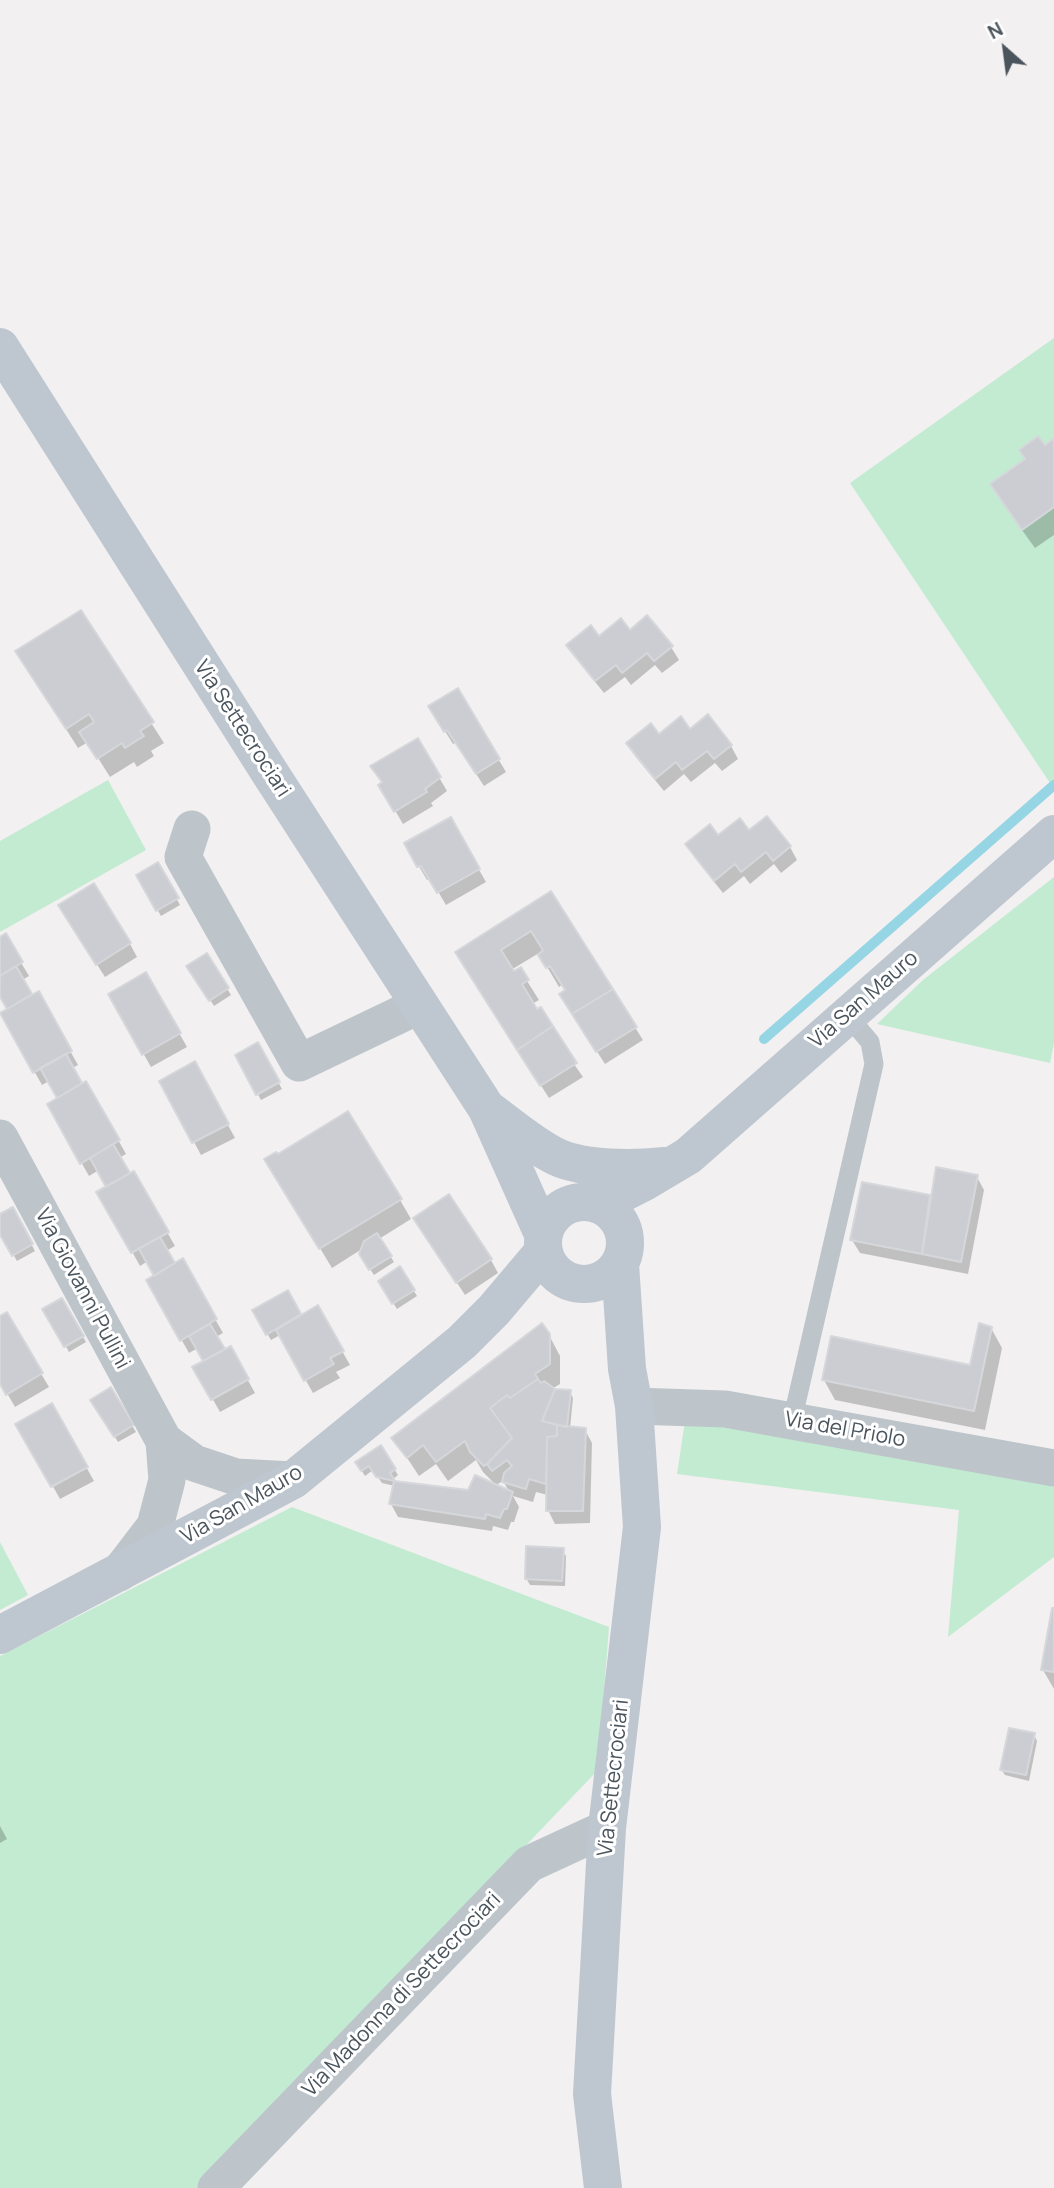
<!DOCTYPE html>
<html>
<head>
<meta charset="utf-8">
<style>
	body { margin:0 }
	#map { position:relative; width:1054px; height:2188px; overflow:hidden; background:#f2f0f0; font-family:Manrope,sans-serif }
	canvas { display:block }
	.north { position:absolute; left:970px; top:14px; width:70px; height:70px; -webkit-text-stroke:5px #fff; paint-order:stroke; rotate:332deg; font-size:19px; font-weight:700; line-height:28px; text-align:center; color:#4a545c }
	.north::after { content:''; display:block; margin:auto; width:24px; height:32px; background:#4a545c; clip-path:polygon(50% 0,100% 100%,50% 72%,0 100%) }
</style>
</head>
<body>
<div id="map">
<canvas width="1054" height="2188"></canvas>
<div class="north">N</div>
</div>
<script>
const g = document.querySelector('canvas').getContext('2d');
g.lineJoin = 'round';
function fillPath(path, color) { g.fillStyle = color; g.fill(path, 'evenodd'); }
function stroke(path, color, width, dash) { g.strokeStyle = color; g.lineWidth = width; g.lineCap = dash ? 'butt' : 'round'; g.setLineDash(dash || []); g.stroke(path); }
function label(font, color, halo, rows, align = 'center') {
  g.font = font + ' Manrope,sans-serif'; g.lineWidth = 6; g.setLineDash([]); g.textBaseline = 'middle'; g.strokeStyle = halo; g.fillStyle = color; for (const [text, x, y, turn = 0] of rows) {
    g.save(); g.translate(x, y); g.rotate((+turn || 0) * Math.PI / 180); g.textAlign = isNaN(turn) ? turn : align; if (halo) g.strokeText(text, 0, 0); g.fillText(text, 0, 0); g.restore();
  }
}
fillPath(new Path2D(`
	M1054,338V784L1052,786L850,483Z
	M108,780L146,850L0,932V841Z
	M1054,877V1043L1050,1063L877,1024L923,980Z
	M685,1421L1054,1483V1557L948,1637L959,1510L677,1474Z
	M292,1507L609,1627L598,1770L198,2188H0V1656Z
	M0,1542L28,1595L0,1610Z`), '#c3ebd2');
fillPath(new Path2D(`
	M1054,440V535L1035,548L1003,504L992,485Z
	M80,612L164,743L151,751L154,756L137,767L134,762L110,777L88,742L78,748L29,671Z
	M629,632L671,647L679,660L662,673L655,665L631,685L625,677L604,693L576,658L568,645Z
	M457,690L506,772L484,786L456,743L453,744L430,707Z
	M690,731L731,746L738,759L722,771L715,763L691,782L684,774L664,791L635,756L628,743Z
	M417,740L447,791L431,803L433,806L403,824L380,785L383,784L372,767Z
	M450,819L486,882L446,905L430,878L427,880L406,844Z
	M749,832L790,847L797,860L781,873L774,864L750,884L744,876L723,893L695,858L687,845Z
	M158,865L180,905L161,916L138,876Z
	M550,893L643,1040L605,1064L573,1014L567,991L563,984L559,987L539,953L511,970L527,981L539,1000L532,1004L583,1077L549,1098L468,972Z
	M68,919L130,944L137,957L105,977Z
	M5,936L29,976L22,980L32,997L38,994L78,1065L72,1068L82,1086L86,1083L126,1154L119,1158L129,1175L133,1173L175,1246L166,1251L174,1265L182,1261L223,1333L216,1337L224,1351L230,1348L255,1393L220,1412L195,1368L205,1362L198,1348L189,1353L148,1281L156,1276L148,1261L140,1266L99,1192L108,1187L99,1170L89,1176L49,1105L60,1098L49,1081L42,1085L2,1014L10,1010L0,993V939Z
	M206,955L231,995L214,1006L189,966Z
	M146,975L187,1047L151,1067L110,995Z
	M257,1045L282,1089L261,1100L237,1056Z
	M202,1077L235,1138L201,1155L161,1081Z
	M977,1177L984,1190L968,1274L860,1253L852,1240L863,1184L932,1198Z
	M278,1179L400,1200L411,1219L379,1239L394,1262L374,1275L360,1254L362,1249L332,1268Z
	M13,1210L35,1251L17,1261L0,1231V1216Z
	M423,1231L491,1260L498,1273L465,1295Z
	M400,1269L417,1296L397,1309L380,1282Z
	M288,1293L301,1317L317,1307L350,1365L336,1372L340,1378L313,1393L280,1335L271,1340L254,1311Z
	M61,1300L86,1342L69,1352L45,1310Z
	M6,1315L49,1387L15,1407L0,1381V1319Z
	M991,1328L1002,1348L985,1430L835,1400L824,1380L971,1367Z
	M549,1335L560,1356V1384L552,1389L570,1392L573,1398L570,1428L585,1430L592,1443L590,1523L555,1524L548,1510V1495L536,1492L533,1502L513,1496L519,1507L514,1522H511L508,1530L493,1526L492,1531L398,1517L391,1504L395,1486L382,1483L373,1470L365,1476L357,1463L381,1448L398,1475L392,1480L394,1483L469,1492L510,1493L503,1481L496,1485L483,1472L476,1460L448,1481L436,1464L419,1476L394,1438Z
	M110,1390L136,1432L118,1442L93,1400Z
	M52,1406L94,1481L60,1499L18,1424Z
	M562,1550L566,1556L565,1586L530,1585L526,1578Z
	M1054,1610V1689L1043,1670Z
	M1034,1735L1037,1741L1029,1781L1005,1775L1001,1769Z
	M0,1826L7,1839L0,1843Z`), '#0003');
stroke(new Path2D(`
	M764,1039L1054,785`), '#95d5e4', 10);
const building = new Path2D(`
	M1038,436L1045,445L1054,438V507L1022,530L990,484L1025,459L1019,450Z
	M81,610L154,722L140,731L144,736L125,748L122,743L97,759L79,732L94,722L89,714L66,729L15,651Z
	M647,615L673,646L654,661L647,653L622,673L616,665L595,681L566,645L591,625L599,636L621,618L630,630Z
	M458,688L500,759L476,774L447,730L444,732L428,706Z
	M708,714L732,745L714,759L707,751L682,770L676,762L655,779L626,743L651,723L659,734L681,716L690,729Z
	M418,738L441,777L425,789L427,792L394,812L378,785L382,782L370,766Z
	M767,816L791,846L773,861L766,852L741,872L735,864L714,881L685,844L710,824L718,835L740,818L749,830Z
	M451,817L480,869L437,893L421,866L417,867L404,843Z
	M158,862L179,898L156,911L136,875Z
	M94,883L131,943L96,965L58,905Z
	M551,891L613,989L572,1014L559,994L565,990L550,966L546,968L538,955L543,950L531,931L501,950L514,971L521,967L529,980L522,984L537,1009L541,1007L553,1026L517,1050L455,952Z
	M6,933L23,962L0,976V937Z
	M207,953L229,988L209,1001L186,966Z
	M16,966L32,994L7,1009L0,997V976Z
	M146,972L181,1033L142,1055L108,994Z
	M613,989L637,1027L596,1052L572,1014Z
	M39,991L72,1051L33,1073L0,1013Z
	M553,1026L577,1063L540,1086L517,1050Z
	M258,1042L280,1082L256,1095L235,1055Z
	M66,1054L82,1083L57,1098L40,1068Z
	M195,1061L229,1124L192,1143L159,1081Z
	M86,1081L120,1140L80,1164L47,1104Z
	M348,1111L402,1199L319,1249L264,1159L276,1152L278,1154Z
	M113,1144L130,1173L106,1187L90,1158Z
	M936,1167L978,1175L961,1262L922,1254Z
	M134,1171L169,1232L131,1253L96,1192Z
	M862,1182L930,1195L922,1254L850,1240Z
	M449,1194L492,1259L456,1283L413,1218Z
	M13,1207L33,1244L12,1256L0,1235V1214Z
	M377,1233L392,1256L369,1270L359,1254L364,1241Z
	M160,1237L175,1263L154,1276L139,1249Z
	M183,1258L217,1319L180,1341L146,1280Z
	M400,1266L415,1290L392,1304L378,1281Z
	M288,1290L301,1314L266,1335L252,1310Z
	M62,1298L84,1336L64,1347L42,1309Z
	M318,1305L344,1351L330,1358L334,1364L304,1381L276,1330Z
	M7,1312L43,1373L6,1395L0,1384V1316Z
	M542,1323L550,1334V1364L535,1374L538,1379L510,1398L507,1395L490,1408L512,1438L487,1464L484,1466L470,1452L465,1441L436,1462L423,1445L407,1458L391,1438Z
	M979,1323L992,1327L974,1411L822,1380L831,1336L970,1365Z
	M210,1324L225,1349L203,1361L189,1336Z
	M231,1346L249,1379L211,1400L192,1367Z
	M538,1379L541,1383L544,1381L555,1389L542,1421L557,1425V1436L547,1437L546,1484L529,1479L526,1489L502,1482L504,1473L512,1466L507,1460L492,1471L487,1464L512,1438L490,1408L507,1395L510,1398Z
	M111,1387L134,1425L114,1437L90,1400Z
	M555,1389L571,1390L567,1427L542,1421Z
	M52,1403L88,1467L51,1487L15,1424Z
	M557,1425L586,1428L583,1511H546L547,1437L557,1436Z
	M381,1445L396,1469L390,1473L395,1481L376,1477L369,1466L361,1471L355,1462Z
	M475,1475L513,1492L507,1509H504L500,1518L486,1514L485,1519L389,1504L394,1481L468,1490Z
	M526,1546L564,1548L562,1581L525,1579Z
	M1052,1608H1054V1672L1041,1670Z
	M1009,1728L1035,1733L1026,1775L1000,1770Z`);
fillPath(building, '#cbcdd2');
stroke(building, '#d5d7db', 2);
stroke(new Path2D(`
	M792,1421L874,1064L870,1042L847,1015`), '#bdc5cb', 19);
stroke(new Path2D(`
	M192,829L183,857L299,1063L420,1005
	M0,1138L164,1441L167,1480L155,1526L119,1573
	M634,1406L725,1409L1054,1468
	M164,1441L194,1463L236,1477L293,1480
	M216,2188L529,1864L607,1828`), '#bdc5cb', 37);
stroke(new Path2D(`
	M0,347L270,773L487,1109L543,1234
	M489,1110C511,1126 532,1145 557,1157C585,1170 634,1169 665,1166
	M543 1243a41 41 0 1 1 82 0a41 41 0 1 1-82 0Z
	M599,1205L646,1181L688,1156L1054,834
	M0,1635L293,1480L462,1342L494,1310L543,1252
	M603,2188L592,2094L607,1828L642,1527L634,1406L627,1369L620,1264`), '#bec7d0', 38);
label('21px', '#4a545c', '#fff', [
	["Via Settecrociari",242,729,57],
	["Via San Mauro",864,1000,-41],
	["Via Giovanni Pullini",82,1289,62],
	["Via del Priolo",845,1430,10],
	["Via San Mauro",242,1505,-30],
	["Via Settecrociari",614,1778,-84],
	["Via Madonna di Settecrociari",402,1995,-46]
]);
</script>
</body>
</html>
